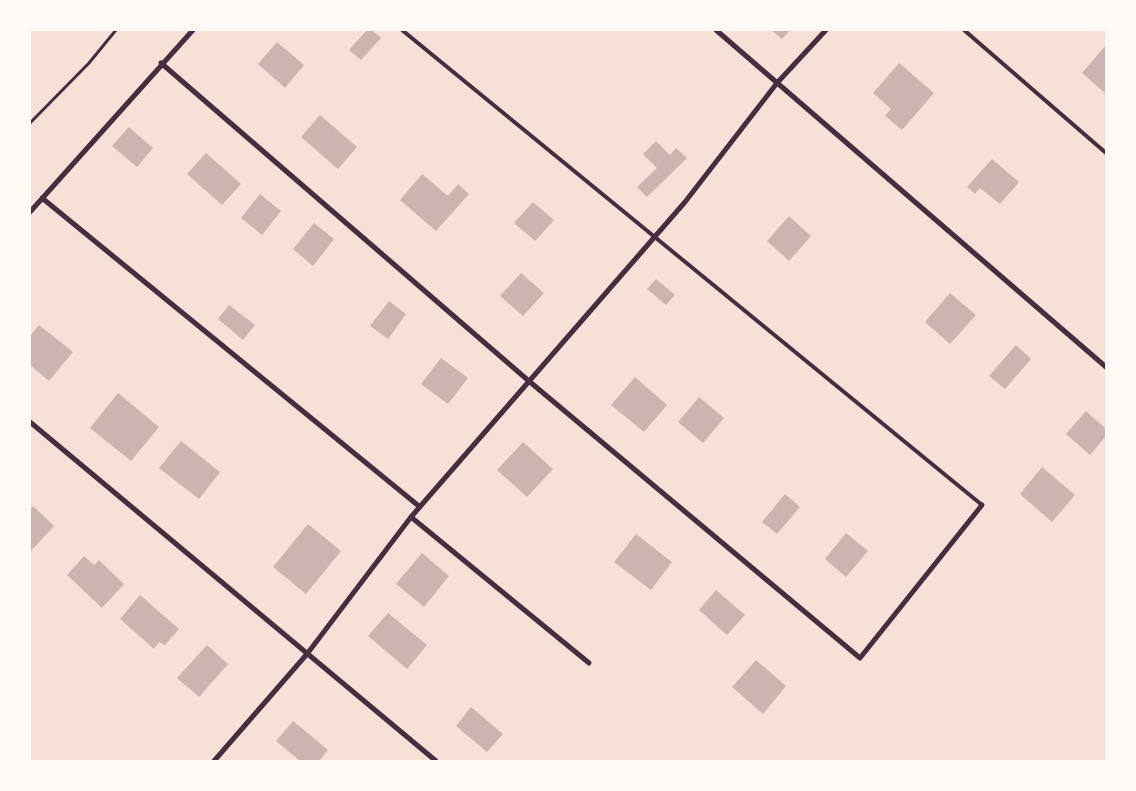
<!DOCTYPE html>
<html>
<head>
<meta charset="utf-8">
<style>
	body { margin:0 }
	#map { position:relative; width:1136px; height:791px; overflow:hidden; background:#f7e1d7; font-family:Ubuntu,sans-serif }
	canvas { display:block }
	.frame { position:absolute; inset:0; border:31px solid #fffaf5; pointer-events:none }
</style>
</head>
<body>
<div id="map">
<canvas width="1136" height="791"></canvas>
<div class="frame"></div>
</div>
<script>
const g = document.querySelector('canvas').getContext('2d');
g.lineJoin = 'round';
function fillPath(path, color) { g.fillStyle = color; g.fill(path, 'evenodd'); }
function stroke(path, color, width, dash) { g.strokeStyle = color; g.lineWidth = width; g.lineCap = dash ? 'butt' : 'round'; g.setLineDash(dash || []); g.stroke(path); }
fillPath(new Path2D(`
	M367,30H372L381,38L361,60L349,50Z
	M771,30H790L782,39Z
	M277,42L304,65L285,88L258,64Z
	M1106,45V91L1105,93L1082,73Z
	M899,63L934,93L902,130L885,116L891,109L873,93Z
	M320,115L357,147L338,169L301,137Z
	M129,127L153,148L137,167L112,146Z
	M656,141L670,155L676,148L687,158L647,197L637,187L657,168L643,154Z
	M206,153L241,184L222,205L187,174Z
	M992,159L1019,182L1000,204L980,188L975,194L967,187Z
	M422,174L448,196L458,184L469,194L436,231L400,200Z
	M260,194L281,211L262,235L241,218Z
	M533,202L554,220L535,241L514,223Z
	M789,216L811,236L789,261L767,241Z
	M314,223L334,239L313,266L293,249Z
	M521,273L544,293L523,316L500,296Z
	M656,279L675,295L666,305L647,289Z
	M950,293L976,315L950,344L925,322Z
	M389,301L406,314L388,339L370,326Z
	M229,305L255,325L243,340L218,319Z
	M39,325L73,352L49,381L30,365V336Z
	M1016,345L1031,359L1005,389L989,376Z
	M441,358L468,378L448,404L421,384Z
	M635,377L667,405L644,432L611,405Z
	M118,393L159,427L131,461L90,428Z
	M699,397L724,418L703,443L678,422Z
	M1086,411L1106,429V436L1090,455L1066,434Z
	M181,441L220,472L199,499L159,468Z
	M523,442L553,469L527,497L497,470Z
	M1042,467L1075,495L1052,522L1020,494Z
	M785,494L800,507L777,534L762,522Z
	M33,506L54,526L30,552V509Z
	M308,524L341,551L306,594L273,567Z
	M846,533L868,551L846,577L825,559Z
	M636,534L672,562L651,590L614,562Z
	M422,553L449,576L424,607L396,584Z
	M84,556L94,565L99,560L124,584L102,608L67,575Z
	M716,590L745,615L727,635L699,610Z
	M140,595L179,629L165,645L159,642L154,649L120,619Z
	M388,613L427,645L407,669L368,636Z
	M207,645L228,664L199,697L177,678Z
	M756,660L786,686L763,714L732,687Z
	M471,707L503,734L487,752L456,726Z
	M293,721L328,750L319,761H300L276,741Z`), '#ccb4b1');
stroke(new Path2D(`
	M30,123L89,63L116,30`), '#4a2c40', 3);
stroke(new Path2D(`
	M402,30L982,505
	M964,30L1106,153`), '#4a2c40', 4);
stroke(new Path2D(`
	M716,30L1106,367
	M161,63L530,382L860,658L982,505
	M42,198L420,507
	M30,212L193,30
	M30,422L436,761
	M411,517L589,663
	M214,761L307,654L411,517L685,202L777,83L826,30`), '#4a2c40', 5);
</script>
</body>
</html>
